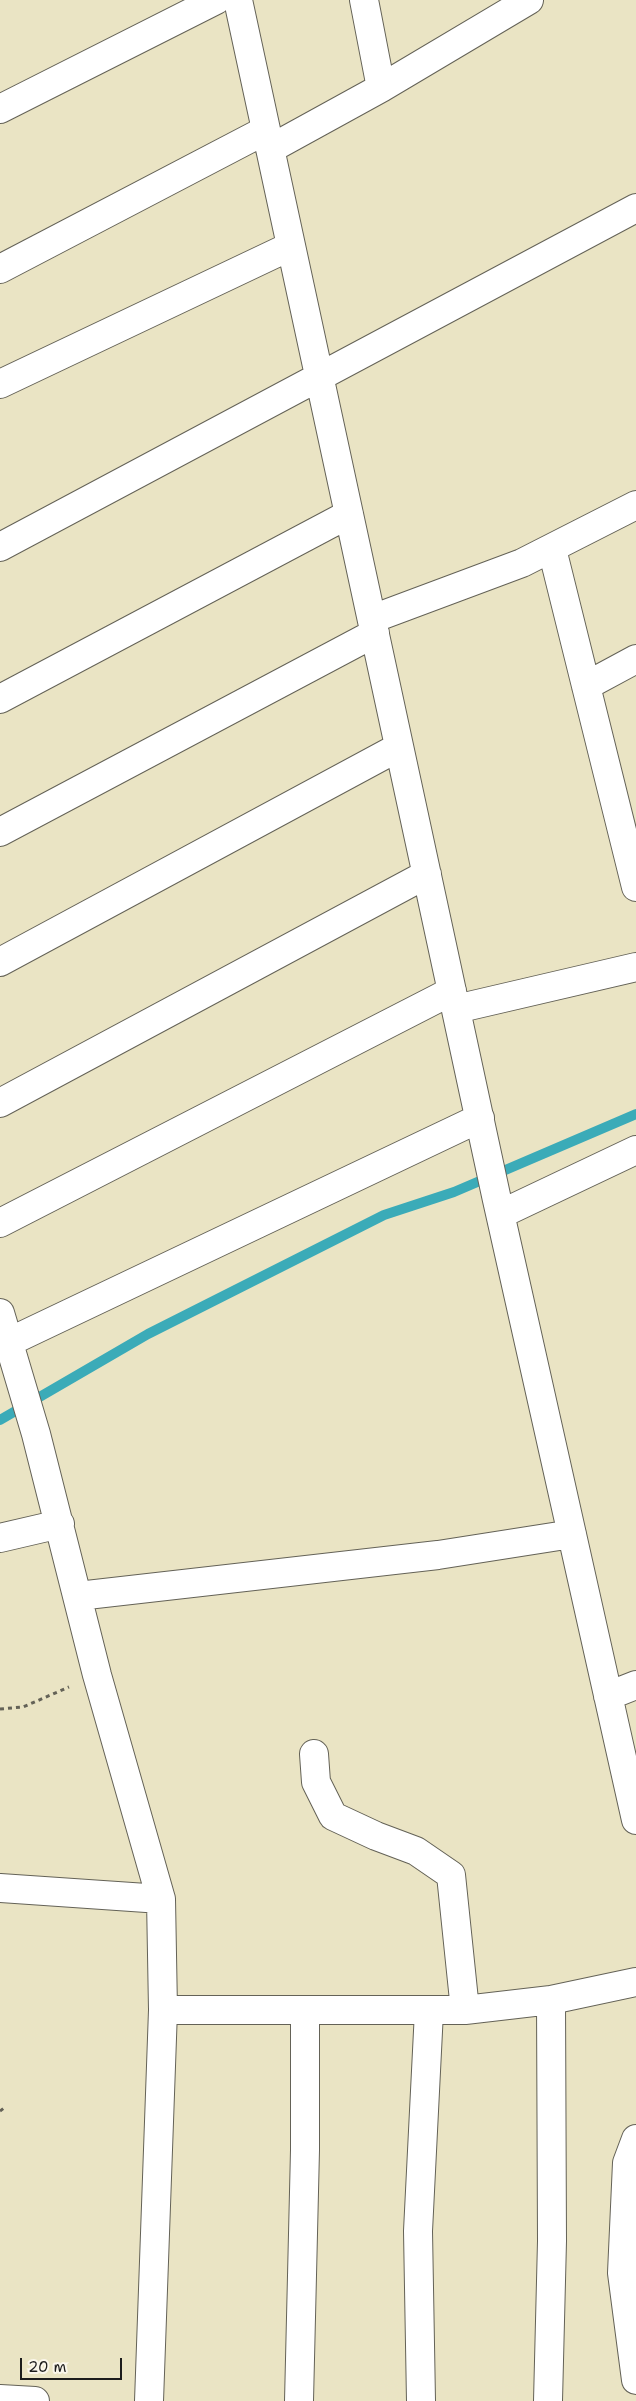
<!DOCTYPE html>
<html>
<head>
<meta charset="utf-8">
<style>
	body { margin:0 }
	#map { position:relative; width:636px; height:2401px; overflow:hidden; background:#eae4c4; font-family:"Shantell Sans",sans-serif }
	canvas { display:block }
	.scale { position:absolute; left:20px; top:2358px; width:102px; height:22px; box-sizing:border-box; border:2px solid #1c1c1c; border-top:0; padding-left:6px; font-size:15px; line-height:18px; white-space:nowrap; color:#1c1c1c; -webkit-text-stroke:4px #fbf7ec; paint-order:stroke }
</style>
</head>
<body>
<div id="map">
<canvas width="636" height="2401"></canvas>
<div class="scale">20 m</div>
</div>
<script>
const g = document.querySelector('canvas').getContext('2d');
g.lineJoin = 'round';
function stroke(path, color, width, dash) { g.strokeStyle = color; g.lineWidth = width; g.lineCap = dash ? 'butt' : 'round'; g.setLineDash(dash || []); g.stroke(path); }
stroke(new Path2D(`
	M0,1420L148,1334L384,1215L454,1192L636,1114`), '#3babb8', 10);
const minor = new Path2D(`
	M238,0L497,1200L636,1820
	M364,0L381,88
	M0,109L216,0
	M270,149L381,88L529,0
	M0,269L266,130
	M0,384L291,246
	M0,547L636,208
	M552,549L636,887
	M372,619L522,563L636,505
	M586,686L636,659
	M0,699L349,514
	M0,832L375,633
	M0,962L399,747
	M456,1009L636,967
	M0,1103L427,874
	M501,1214L636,1150
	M0,1223L452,991
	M0,1313L36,1434L97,1675L161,1899L163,2010L149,2401
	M9,1342L480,1118
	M0,1538L60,1524
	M78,1596L438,1555L572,1534
	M608,1696L636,1685
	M314,1754L316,1782L333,1816L376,1836L416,1851L451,1875L465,2010
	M0,1888L161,1899
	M163,2010H465L551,2000L636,1982
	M636,2139L627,2163L622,2273L636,2380
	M0,2399L35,2401
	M299,2401L305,2150V2010
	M421,2401L418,2231L429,2011
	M548,2401L552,2241L551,2000`);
stroke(minor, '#646257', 30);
stroke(new Path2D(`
	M0,1709L23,1707L69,1687
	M0,2111L4,2108`), '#646257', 3, [4, 4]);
stroke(minor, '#fff', 28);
</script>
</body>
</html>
